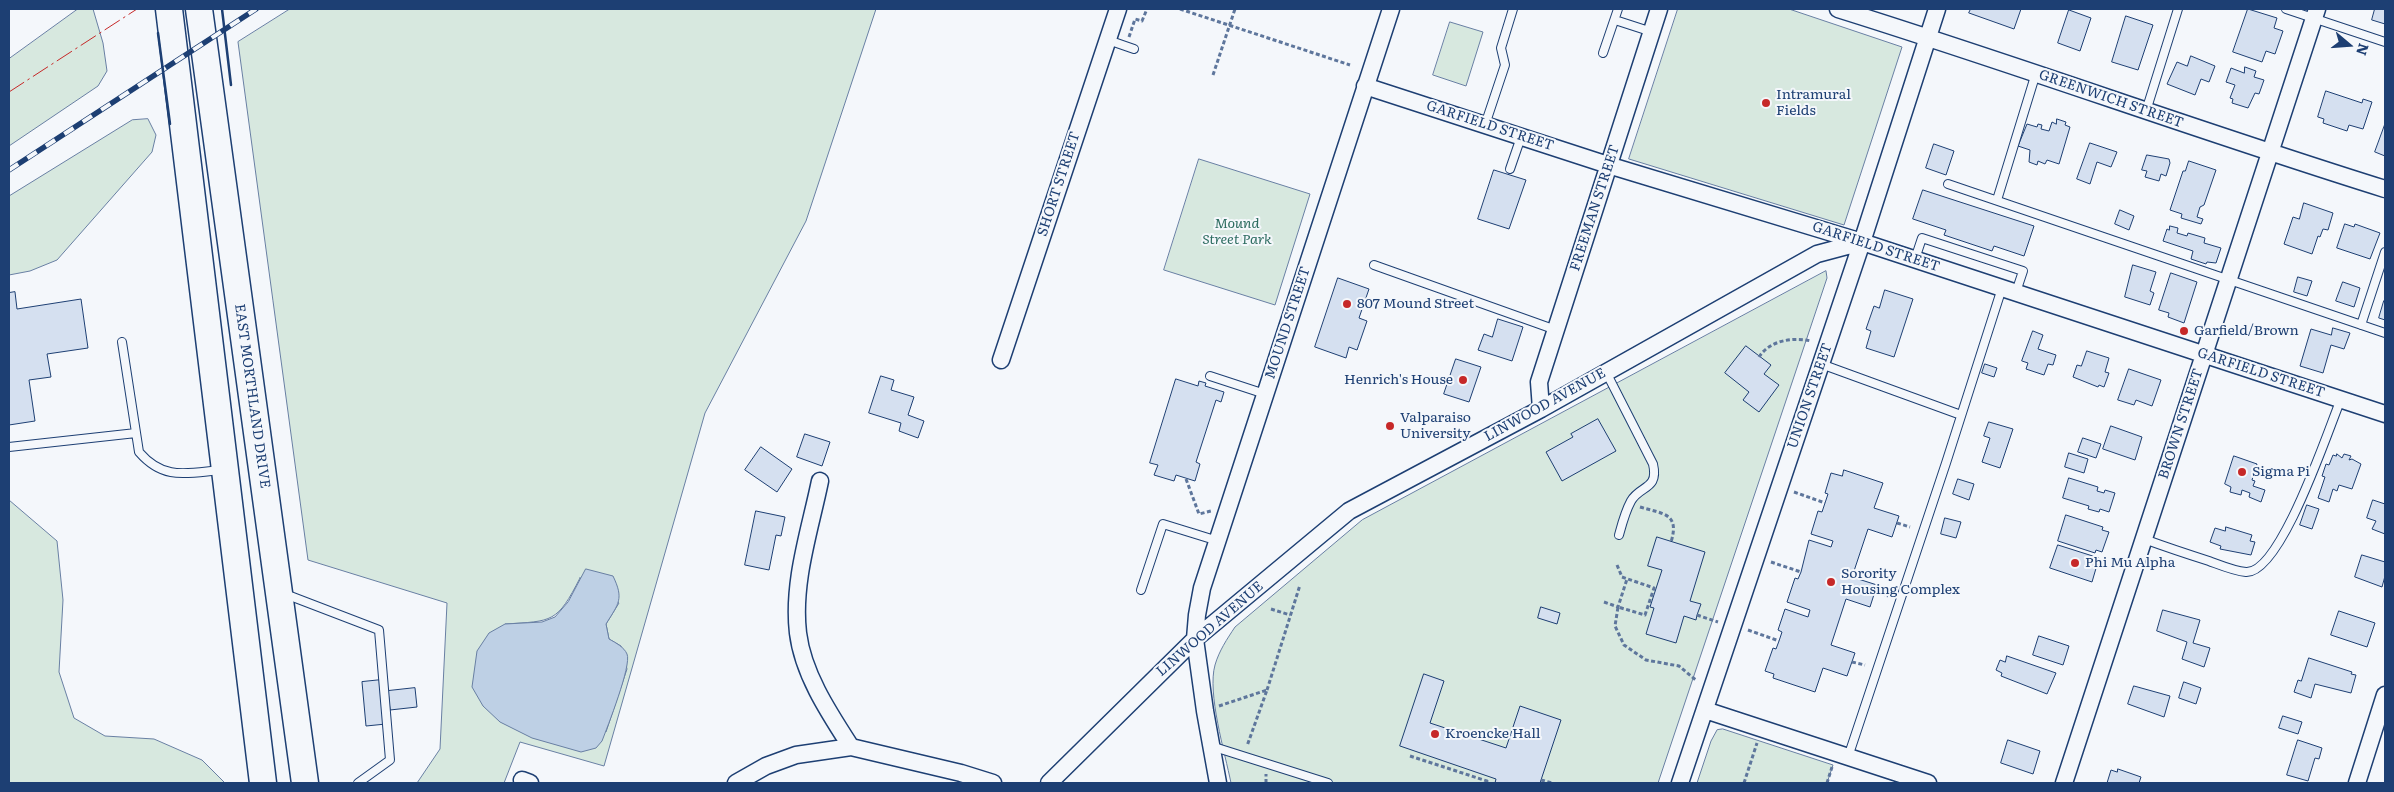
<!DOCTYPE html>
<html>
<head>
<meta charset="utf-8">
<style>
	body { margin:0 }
	#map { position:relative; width:2394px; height:792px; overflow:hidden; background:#f4f7fb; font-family:Literata,serif }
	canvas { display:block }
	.frame { position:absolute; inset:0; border:10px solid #1d3f73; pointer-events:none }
	.north { position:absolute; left:2324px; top:20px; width:50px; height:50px; -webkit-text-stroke:4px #f4f7fb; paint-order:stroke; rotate:108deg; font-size:14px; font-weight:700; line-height:20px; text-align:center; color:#1d3f73 }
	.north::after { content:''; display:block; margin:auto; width:18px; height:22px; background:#1d3f73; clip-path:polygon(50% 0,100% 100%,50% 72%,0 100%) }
</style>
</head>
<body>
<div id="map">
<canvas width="2394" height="792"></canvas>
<div class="frame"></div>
<div class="north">N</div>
</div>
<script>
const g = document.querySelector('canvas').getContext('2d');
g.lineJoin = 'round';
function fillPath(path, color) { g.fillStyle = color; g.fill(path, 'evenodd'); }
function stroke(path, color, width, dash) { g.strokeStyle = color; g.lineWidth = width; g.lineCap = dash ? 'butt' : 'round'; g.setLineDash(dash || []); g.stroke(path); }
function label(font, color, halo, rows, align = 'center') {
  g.font = font + ' Literata,serif'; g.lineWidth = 4; g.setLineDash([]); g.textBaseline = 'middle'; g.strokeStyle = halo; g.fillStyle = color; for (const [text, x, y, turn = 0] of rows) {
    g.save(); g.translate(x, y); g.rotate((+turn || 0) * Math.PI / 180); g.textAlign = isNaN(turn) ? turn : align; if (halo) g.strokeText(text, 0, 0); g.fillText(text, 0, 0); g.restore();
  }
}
const green = new Path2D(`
	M78,9H93L103,43L107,71L98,86L9,146V59Z
	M290,9H876L806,221L705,413L604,766L520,742L504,783H417L440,749L447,603L308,560L238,42ZM580,578L619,603L606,624L609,639L621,646L627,669L606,732L505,624C553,621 557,623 580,578Z
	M1678,9H1789L1902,47L1844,225L1629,159Z
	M1450,22L1483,32L1466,86L1433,75Z
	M148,119L156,135L152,152L57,260L30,271L9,275V196L132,120Z
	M1199,159L1310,194L1275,305L1164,270Z
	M1826,271L1827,278L1658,783H1231C1225,753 1207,693 1215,665C1219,651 1227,639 1235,627L1362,520Z
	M9,500L57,541L63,600L59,672L74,718L105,736L154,739L202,760L225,783H9Z
	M1723,729L1833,765L1827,783H1697L1711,741L1717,730Z`);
fillPath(green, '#d7e8df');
stroke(green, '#687fa3', 1);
const water = new Path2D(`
	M586,569L613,576C624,599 619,603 606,624L609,639C616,643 624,647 627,654C632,665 607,728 602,741L596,748L581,752L532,738L500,722L483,706L472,687L477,651L489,633L505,624L542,622L555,617L568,602Z`);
fillPath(water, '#bed0e5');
stroke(water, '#687fa3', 1);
const building = new Path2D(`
	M1971,9H2021L2014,29L1969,13Z
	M2248,9L2277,18L2274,28L2283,31L2275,54L2266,51L2262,62L2233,52Z
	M2375,9H2385V24L2372,20Z
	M2069,10L2091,18L2080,51L2058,43Z
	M2126,16L2153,25L2138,70L2112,62Z
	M2191,56L2215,66L2209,82L2201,79L2195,95L2167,84L2177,62L2187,66Z
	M2245,67L2256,71L2254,77L2264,80L2259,94L2255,93L2248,108L2232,103L2233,99L2230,98L2235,85L2226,82L2231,68L2244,73Z
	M2326,91L2362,103L2363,99L2372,102L2363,129L2349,125L2347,131L2323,123L2324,119L2318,117Z
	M2057,119L2066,122L2065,125L2070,127L2059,164L2047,160L2045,164L2038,161L2037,165L2029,162L2030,150L2018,146L2027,124L2037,127L2038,124L2042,125L2041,129L2049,131L2052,122L2056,124Z
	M2385,124V156L2375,152Z
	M2090,143L2117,152L2111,167L2097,162L2090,184L2077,179Z
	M1934,144L1954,151L1946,175L1926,168Z
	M2147,155L2169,159L2170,163L2166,176L2161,174L2159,181L2145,177L2147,171L2142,170Z
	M2189,161L2216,170L2204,205L2200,207L2197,217L2203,219L2201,224L2181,218L2182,214L2170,210L2183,171H2185Z
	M1494,170L1526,180L1509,229L1478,219Z
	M1923,190L2034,226L2024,256L1994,246L1992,251L1944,235L1946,230L1913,219Z
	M2304,203L2333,213L2328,230L2323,229L2320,237L2318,236L2312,254L2284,244L2293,217L2299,219Z
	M2120,210L2134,216L2129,230L2115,224Z
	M2345,224L2354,227L2355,224L2380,233L2370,259L2337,248Z
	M2170,226L2178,228L2177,233L2187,236L2188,233L2205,238L2204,243L2221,248L2216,263L2207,262L2206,264L2191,259L2193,251L2163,241L2167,229L2169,230Z
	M2133,265L2156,272L2150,291L2154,293L2150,305L2125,297Z
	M2171,273L2197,282L2184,323L2168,317L2169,313L2159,310Z
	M2298,277L2312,281L2307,296L2294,292Z
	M1338,278L1369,289L1359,318L1367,321L1357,350L1349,347L1346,358L1315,347Z
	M2343,282L2360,288L2354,307L2336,301Z
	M1885,290L1913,299L1894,357L1866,348L1871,331L1866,329L1874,306L1879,308Z
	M15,292L17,309L81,299L88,348L47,354L51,377L29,380L35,421L9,425V293Z
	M2384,301L2385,302V320L2379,318Z
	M1498,319L1523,327L1512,361L1478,350L1484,334L1492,337Z
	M2333,328L2350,333L2344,349L2331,345L2323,373L2300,366L2311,329L2331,335Z
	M2033,331L2043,335L2038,349L2056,355L2053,365L2048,364L2044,375L2026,369L2028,363L2022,361Z
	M1746,346L1771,365L1764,374L1779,385L1759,412L1743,400L1749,392L1725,373Z
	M2087,351L2109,358L2105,372L2109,373L2104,387L2099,385L2098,387L2073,377L2077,365L2081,366Z
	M1456,359L1481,367L1469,402L1444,394Z
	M1985,364L1997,368L1994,377L1982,373Z
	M2129,369L2161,380L2152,406L2136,400L2134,405L2118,400Z
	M881,376L894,380L891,390L914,397L908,415L924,421L918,438L899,431L901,423L869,413Z
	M1176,379L1198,386L1199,381L1206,383L1205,386L1224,392L1221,402L1216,400L1196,462L1200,464L1195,481L1176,475L1174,481L1154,475L1158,465L1150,463Z
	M1598,419L1616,451L1562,481L1546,452L1573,437L1571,434Z
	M1989,422L2013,429L2000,468L1982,462L1990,438L1984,436Z
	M2111,426L2142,437L2135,460L2103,449Z
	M805,434L830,442L822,466L797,457Z
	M2083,438L2101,444L2096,458L2078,452Z
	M761,447L792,469L777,492L745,470Z
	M2069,453L2088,459L2084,473L2065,467Z
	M2337,454L2342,458L2344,454L2351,456L2349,460L2352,459L2361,464L2352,489L2339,485L2337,491L2333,489L2329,502L2318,498L2325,477L2322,476L2326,464L2329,465L2333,455L2336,456Z
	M2234,456L2257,464L2252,480L2255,481L2253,486L2265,490L2261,502L2249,497L2250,493L2242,490L2241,495L2230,492L2231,487L2225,484Z
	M1844,470L1883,483L1874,508L1899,516L1892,537L1868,529L1852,577L1877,585L1870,607L1846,599L1831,645L1855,653L1847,676L1823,668L1815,692L1773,678L1774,674L1765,671L1773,648L1776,649L1779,641L1782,632L1778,630L1785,609L1808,617L1810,610L1787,602L1795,578L1798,579L1801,572L1809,540L1831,547L1833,541L1811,534L1818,511L1822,512L1828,494L1825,493L1831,473L1842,476Z
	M2069,478L2098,487L2097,491L2104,493L2105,490L2115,493L2109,512L2100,509L2099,512L2088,509L2089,506L2063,498Z
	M1958,479L1974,484L1969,500L1953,494Z
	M2373,500L2385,504V534L2372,529L2376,521L2367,518Z
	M2307,505L2319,509L2312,529L2300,525Z
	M756,511L785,517L781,536L776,535L769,570L745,565Z
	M2066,515L2103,527L2102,530L2109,532L2102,552L2096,550L2095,553L2058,541Z
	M1945,518L1961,522L1956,538L1941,534Z
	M2226,527L2252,535L2250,541L2255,542L2251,555L2220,549L2221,546L2210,542L2215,528L2225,531Z
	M1657,537L1705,552L1690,601L1701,604L1697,615L1696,620L1684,616L1676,643L1646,634L1654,608L1650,607L1662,570L1648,566Z
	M2058,545L2099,558L2092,582L2050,568Z
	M2362,555L2385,562V576L2382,587L2355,577Z
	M1541,607L1560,613L1557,624L1538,618Z
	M2163,610L2200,620L2193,643L2210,648L2204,667L2182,659L2187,642L2157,631Z
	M2339,611L2375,623L2367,647L2331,635Z
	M2039,636L2069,646L2063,665L2033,655Z
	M2007,656L2056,673L2047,694L2001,676L2002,673L1996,670L2000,660L2005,662Z
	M2309,658L2352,672L2351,674L2356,675L2351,693L2315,684L2311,698L2294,692L2298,680L2301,681Z
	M1424,674L1444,681L1430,723L1506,748L1520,706L1561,720L1540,783H1495L1496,779L1400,746Z
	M381,680L386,724L366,726L362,682Z
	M2184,682L2201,688L2196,704L2179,698Z
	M2134,686L2170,696L2164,717L2128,704Z
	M415,688L417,707L390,710L388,691Z
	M2283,716L2302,722L2298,734L2279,728Z
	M2008,740L2040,751L2033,774L2001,763Z
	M2298,740L2322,748L2319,759L2315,758L2308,781L2287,775Z
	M2118,769L2141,777L2139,783H2107L2111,770L2117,772Z`);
fillPath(building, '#d5e0f0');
stroke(building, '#1d3f73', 1);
const service = new Path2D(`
	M2286,9L2385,42
	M1615,20L1652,32
	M1108,40L1134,49
	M1603,53L1618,9
	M2146,111L2178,9
	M1485,125L1505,65L1501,48L1513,9
	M1510,169L1521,137
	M1948,184L2385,333
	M1997,200L2036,73
	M1915,259L1922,238L2023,271L2016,292
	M1374,265L1556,330
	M2361,325L2385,252
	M122,342L139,452C164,481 187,473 221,470
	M1821,364L1961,415
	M1606,372L1653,464C1659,490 1640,485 1631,501C1625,512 1622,524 1619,535
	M1210,376L1265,394
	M9,447L136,433
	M2144,539C2166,547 2187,554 2209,561C2220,565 2234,571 2246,572C2281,574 2328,430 2341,399
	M1141,590L1163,524L1218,541
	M285,594L379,630L390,760L358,783
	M1211,746L1328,783
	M1848,757L1946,463L2002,288`);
const minor = new Path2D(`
	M1838,9C2021,66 2202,132 2385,189
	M1365,86L1608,165L1862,242L2385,414
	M1001,360L1118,9
	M1541,409L1539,382L1659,9
	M820,481C810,530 792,582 798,633C803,674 829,713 851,747
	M1705,710L1928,783
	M522,780L530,783
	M736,783L766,766L796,755L851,747L961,773L993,783
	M1049,783L1195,639L1349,511L1541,409L1817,254L1862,242
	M1218,783L1205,711L1195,639L1197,615L1202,588L1391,9
	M1680,783L1862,242L1937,9
	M2064,783L2317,9
	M2357,783L2385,695`);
const trunk = new Path2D(`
	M169,9L263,783
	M199,9L305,783`);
stroke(service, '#1d3f73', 10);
stroke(minor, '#1d3f73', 19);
stroke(trunk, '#1d3f73', 29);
stroke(new Path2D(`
	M1180,9L1350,65
	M1129,37L1135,19L1142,21L1147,9
	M1213,75L1235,9
	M1759,357C1770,340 1793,337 1811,341
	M1186,479L1199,514L1211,511
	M1794,492L1825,503
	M1640,507C1663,514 1680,513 1671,542
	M1897,523L1910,527
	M1771,562L1801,572
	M1617,565L1622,577L1654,588L1645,615L1618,607L1615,626L1624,645L1646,660L1679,666L1697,681
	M1875,591L1888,596
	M1604,602L1618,607L1627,579
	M1271,609L1290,615
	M1697,615L1718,622
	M1748,630L1779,641
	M1852,662L1865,665
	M1267,690L1300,585
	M1219,706L1267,690L1247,746
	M1410,756L1487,781L1486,783
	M1541,780L1552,783
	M1266,783V774
	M1744,783L1757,743
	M1827,783L1832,767`), '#5e769c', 3, [4, 2.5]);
stroke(service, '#f4f7fb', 8);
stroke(minor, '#f4f7fb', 16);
stroke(trunk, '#f4f7fb', 26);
const rail = new Path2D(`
	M9,170L256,9`);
stroke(rail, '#1d3f73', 5.5);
stroke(rail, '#f4f7fb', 4, [11]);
stroke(new Path2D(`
	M222,9L231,85
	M158,33L170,124`), '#1d3f73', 2.5);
stroke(new Path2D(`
	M9,92L137,9`), '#c62828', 1, [18, 4, 2.5, 4]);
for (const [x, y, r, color] of [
	[1766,103,5,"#c62828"],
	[1347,304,5,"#c62828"],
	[2184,331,5,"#c62828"],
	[1463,380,5,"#c62828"],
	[1390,426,5,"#c62828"],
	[2242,472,5,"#c62828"],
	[2075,563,5,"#c62828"],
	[1831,582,5,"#c62828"],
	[1435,734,5,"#c62828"]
]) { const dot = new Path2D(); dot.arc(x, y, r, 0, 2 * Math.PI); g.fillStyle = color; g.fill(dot); stroke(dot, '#f4f7fb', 2); }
label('14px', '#1d3f73', '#f4f7fb', [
	["Intramural",1776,95],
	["Fields",1776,111],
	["807 Mound Street",1357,304],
	["Garfield/Brown",2194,331],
	["Henrich's House",1453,380,"right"],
	["Valparaiso",1400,418],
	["University",1400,434],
	["Sigma Pi",2252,472],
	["Phi Mu Alpha",2085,563],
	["Sorority",1841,574],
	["Housing Complex",1841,590],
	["Kroencke Hall",1445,734]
], 'left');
label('14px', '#1d3f73', '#f4f7fb', [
	["GREENWICH STREET",2111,99,19],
	["GARFIELD STREET",1490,126,18],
	["SHORT STREET",1059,184,-72],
	["FREEMAN STREET",1595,208,-72],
	["GARFIELD STREET",1876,247,18],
	["MOUND STREET",1288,323,-72],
	["GARFIELD STREET",2261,373,18],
	["EAST MORTHLAND DRIVE",252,396,82],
	["UNION STREET",1810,396,-71],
	["LINWOOD AVENUE",1545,405,-29],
	["BROWN STREET",2181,424,-72],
	["LINWOOD AVENUE",1210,629,-41]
]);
label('italic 14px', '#2c6c60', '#f4f7fb', [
	["Mound",1237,224],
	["Street Park",1237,240]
]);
</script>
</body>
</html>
